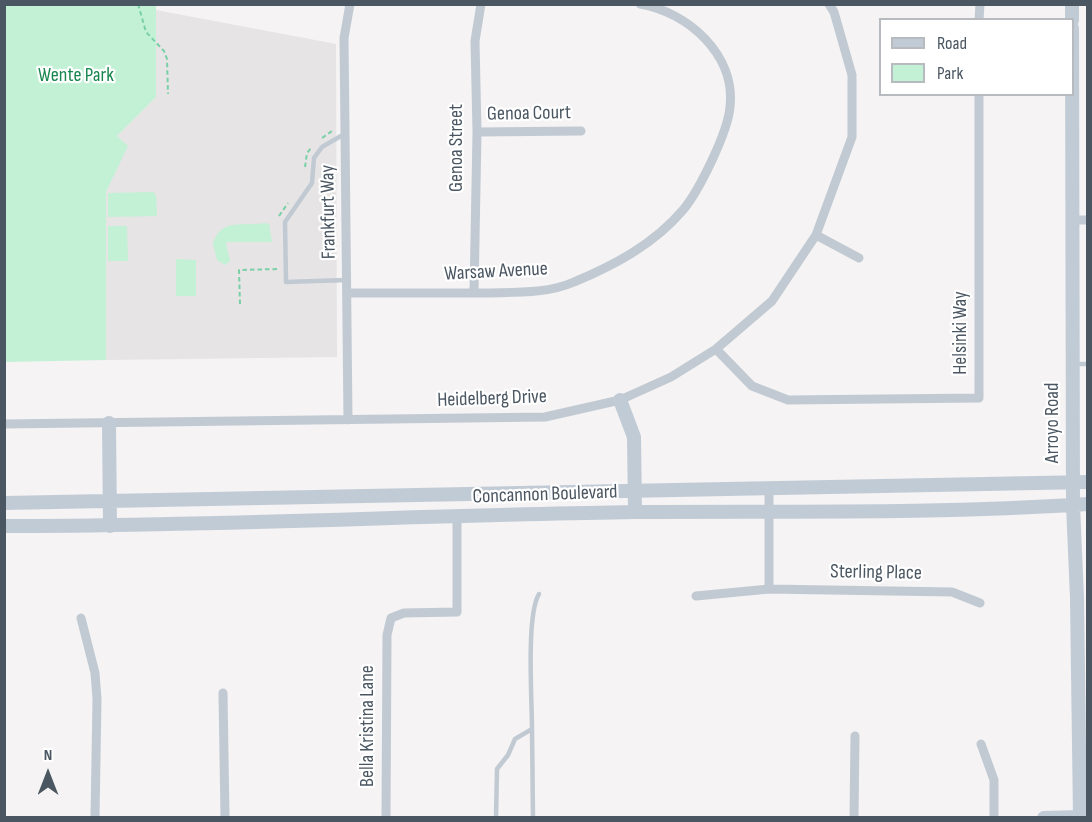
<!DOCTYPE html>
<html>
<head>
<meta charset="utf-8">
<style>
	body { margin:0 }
	#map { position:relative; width:1092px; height:822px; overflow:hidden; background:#f5f3f3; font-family:"Sofia Sans Condensed",sans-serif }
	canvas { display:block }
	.frame { position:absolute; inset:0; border:6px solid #4a5661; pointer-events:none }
	.legend { position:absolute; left:879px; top:18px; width:195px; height:78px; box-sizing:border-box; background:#fff; border:2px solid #b7bbc0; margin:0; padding:8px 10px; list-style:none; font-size:18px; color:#4a5661 }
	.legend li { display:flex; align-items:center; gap:12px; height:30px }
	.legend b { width:30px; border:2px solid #b7bbc0 }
	.north { position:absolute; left:18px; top:744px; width:60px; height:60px; -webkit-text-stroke:4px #fff; paint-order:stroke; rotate:0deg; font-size:16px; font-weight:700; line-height:24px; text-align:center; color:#4a5661 }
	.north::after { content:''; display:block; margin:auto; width:21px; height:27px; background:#4a5661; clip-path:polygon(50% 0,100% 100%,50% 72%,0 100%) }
</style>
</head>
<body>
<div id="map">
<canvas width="1092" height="822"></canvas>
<div class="frame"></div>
<ul class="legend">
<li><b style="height:8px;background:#c1cbd6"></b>Road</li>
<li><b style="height:16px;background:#c3f1d5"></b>Park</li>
</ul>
<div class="north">N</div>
</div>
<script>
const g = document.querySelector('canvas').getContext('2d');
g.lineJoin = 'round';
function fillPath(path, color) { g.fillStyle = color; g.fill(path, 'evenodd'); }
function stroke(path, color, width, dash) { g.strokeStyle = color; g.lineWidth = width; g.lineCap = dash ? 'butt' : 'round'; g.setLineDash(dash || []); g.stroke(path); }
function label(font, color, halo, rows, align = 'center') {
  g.font = font + ' "Sofia Sans Condensed",sans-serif'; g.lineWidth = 4.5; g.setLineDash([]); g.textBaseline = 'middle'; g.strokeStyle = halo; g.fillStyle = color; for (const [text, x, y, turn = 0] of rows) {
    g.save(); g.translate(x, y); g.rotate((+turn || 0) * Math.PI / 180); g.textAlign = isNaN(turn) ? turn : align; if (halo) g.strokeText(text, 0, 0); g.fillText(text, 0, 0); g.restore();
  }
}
fillPath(new Path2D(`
	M156,10L336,44L337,357L106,360V192L127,146L117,136L156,97Z`), '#e6e4e5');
fillPath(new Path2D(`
	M4,5H156V97L117,136L128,146L106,192V360L5,362Z
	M153,192L156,195L157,216L108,217V193Z
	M265,223L269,224L272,242H228L226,243L230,261L225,265L217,260L213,244C220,217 244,227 265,223Z
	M108,226H127L128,261H108Z
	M176,259L196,260V296H176Z`), '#c3f1d5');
stroke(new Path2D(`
	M138,4L146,32L164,51L167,59L168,94
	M322,138L332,131
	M305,167L307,153L311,148
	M279,216L288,203
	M240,304L239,270L278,269`), '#7ad0a6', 2, [4.5, 3]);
stroke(new Path2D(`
	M346,133L322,147L314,158L312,183L285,222L286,282L346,280
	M1075,364H1088
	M532,729C532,700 526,615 539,594
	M496,818L497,769L508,755L515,739L532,729L533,818`), '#c1cad2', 4.5);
stroke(new Path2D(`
	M979,20L980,4
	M477,132L581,131
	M1072,220H1088
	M816,235L859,258
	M348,293C393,293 439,293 484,293C514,292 547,294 574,282C615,265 654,244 683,210C699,191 728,132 730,107C736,55 688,12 640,4
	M474,293L477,132L475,41L481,4
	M716,349L752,386L788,400L979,398V94
	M348,420L344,38L350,4
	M4,424L545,417L620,400L671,377L716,349L772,301L816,235L852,137V75L834,12L829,4
	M769,489V589
	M696,596L769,589L952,592L980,603
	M81,618L95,673L97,699L95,818
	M223,693L225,818
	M981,744L994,780V818
	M386,818L387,635L391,618L404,613L457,612V518
	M854,818L855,736`), '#c1cad2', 9);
stroke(new Path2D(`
	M1072,4V20
	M1072,28L1073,505L1077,598L1080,818
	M620,400L634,437L635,512
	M109,423L110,526
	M4,503L1088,482
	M4,526C215,526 425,515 636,512C786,511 937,514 1088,504
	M1044,818L1080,817`), '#c1cbd6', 14);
label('20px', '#17864f', '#fff', [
	["Wente Park",76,76]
]);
label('20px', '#4a5661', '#fff', [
	["Genoa Court",529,114,-1],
	["Genoa Street",457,148,-90],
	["Frankfurt Way",329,212,-91],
	["Warsaw Avenue",496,272,-3],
	["Helsinki Way",961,333,-90],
	["Heidelberg Drive",492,399,-2],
	["Arroyo Road",1053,423,-90],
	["Concannon Boulevard",545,495,-2],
	["Sterling Place",876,573,1],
	["Bella Kristina Lane",368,726,-90]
]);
</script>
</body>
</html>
